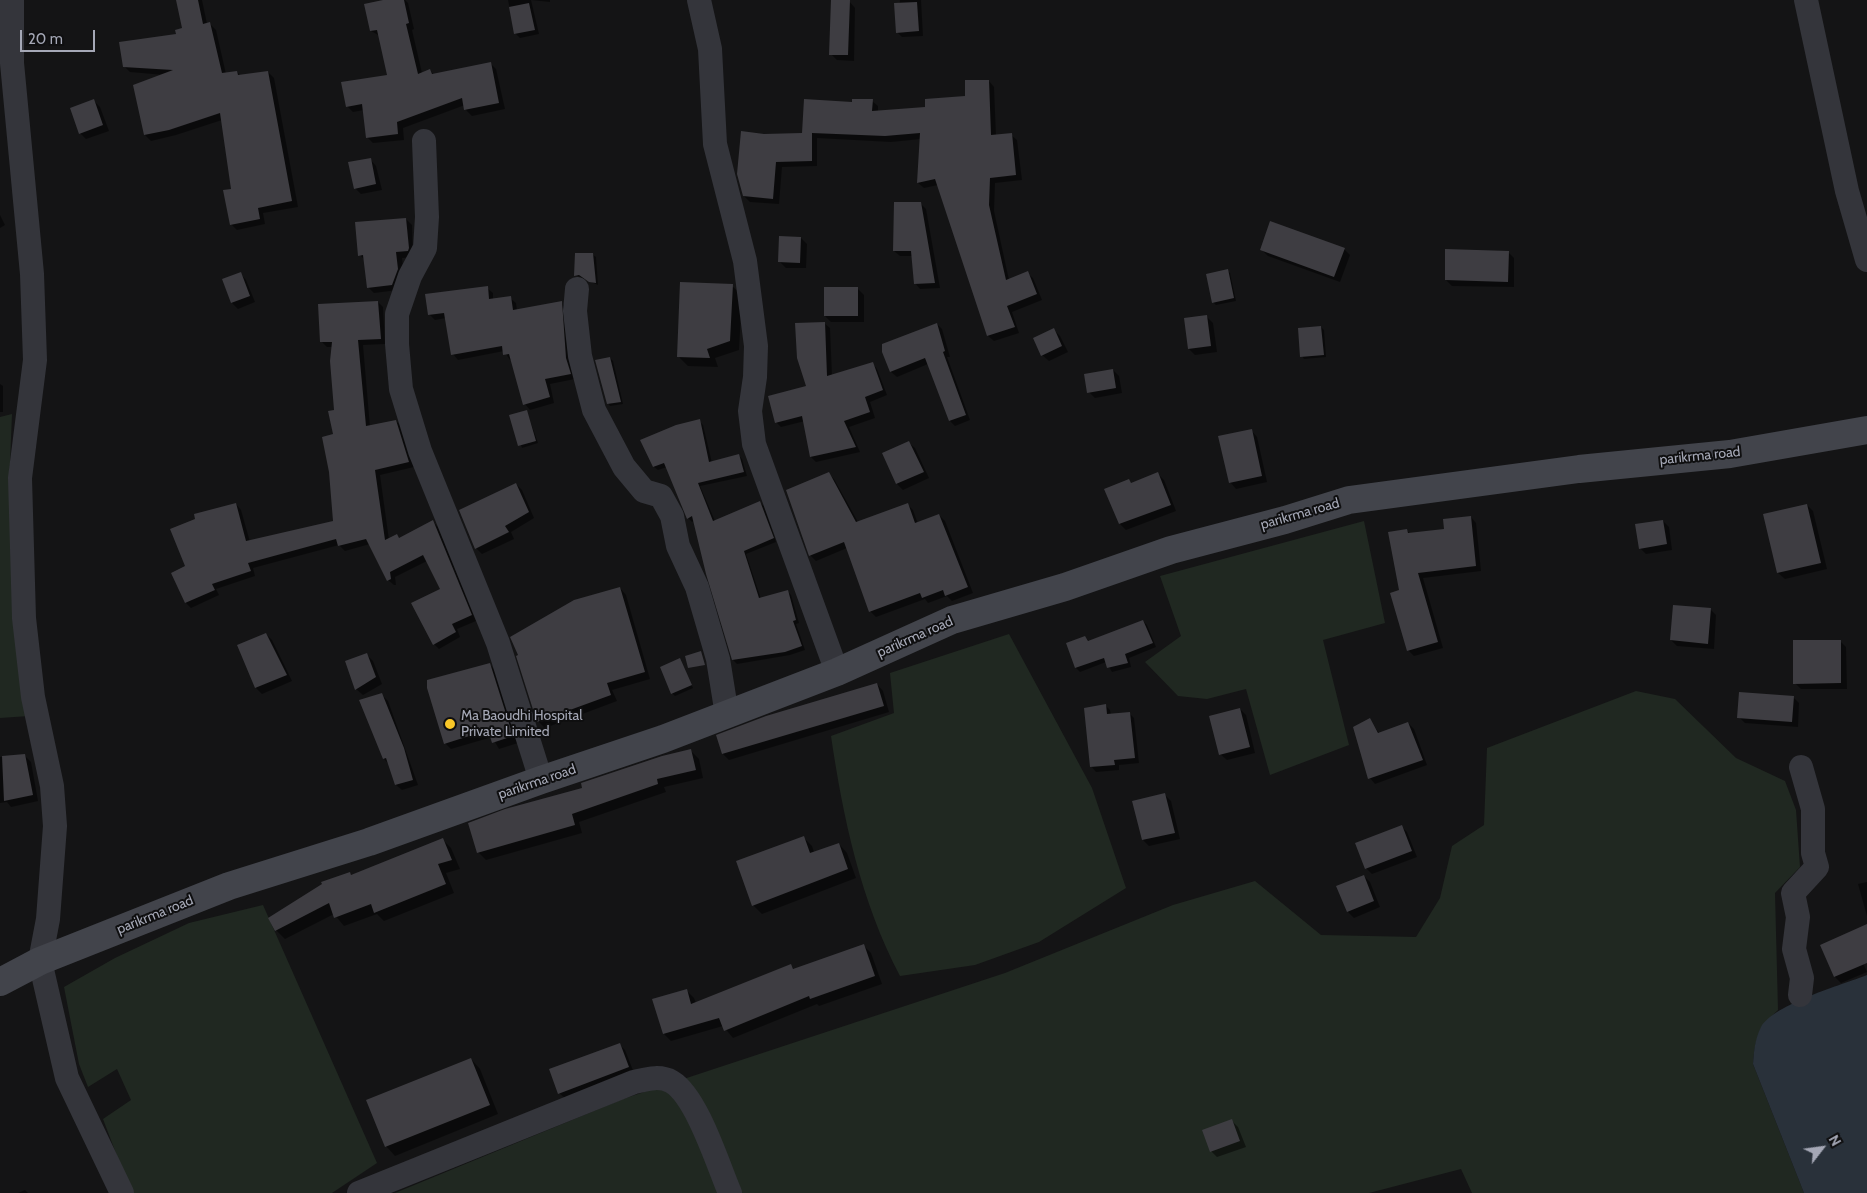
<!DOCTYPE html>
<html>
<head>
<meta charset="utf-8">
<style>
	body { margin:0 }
	#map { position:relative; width:1867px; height:1193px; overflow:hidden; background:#141415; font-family:Cabin,sans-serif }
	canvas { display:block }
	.north { position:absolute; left:1797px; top:1123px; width:50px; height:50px; -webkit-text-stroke:4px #0f0f10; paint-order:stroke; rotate:60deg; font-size:14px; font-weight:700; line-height:20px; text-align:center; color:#a5a8b6 }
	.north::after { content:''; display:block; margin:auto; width:18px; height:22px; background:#a5a8b6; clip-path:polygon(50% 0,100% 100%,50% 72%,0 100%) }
	.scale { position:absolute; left:20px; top:30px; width:75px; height:22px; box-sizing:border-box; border:2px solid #a5a8b6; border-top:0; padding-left:6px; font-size:15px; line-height:18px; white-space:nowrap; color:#a5a8b6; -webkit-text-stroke:4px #0f0f10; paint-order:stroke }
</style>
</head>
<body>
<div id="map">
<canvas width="1867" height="1193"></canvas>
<div class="north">N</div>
<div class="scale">20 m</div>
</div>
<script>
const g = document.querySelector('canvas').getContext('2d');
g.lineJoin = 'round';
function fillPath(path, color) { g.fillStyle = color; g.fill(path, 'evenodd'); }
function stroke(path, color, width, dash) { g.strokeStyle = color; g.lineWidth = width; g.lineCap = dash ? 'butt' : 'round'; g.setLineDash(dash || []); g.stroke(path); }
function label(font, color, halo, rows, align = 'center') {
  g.font = font + ' Cabin,sans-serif'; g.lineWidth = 4; g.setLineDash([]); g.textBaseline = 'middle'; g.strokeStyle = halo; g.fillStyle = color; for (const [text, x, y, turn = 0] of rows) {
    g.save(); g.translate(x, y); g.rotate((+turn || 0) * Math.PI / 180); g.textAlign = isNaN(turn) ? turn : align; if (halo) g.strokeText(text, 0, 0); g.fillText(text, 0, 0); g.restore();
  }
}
fillPath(new Path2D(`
	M12,414L9,488L29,716L0,718V417Z
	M1364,521L1385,623L1323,640L1349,745L1270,775L1246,689L1207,699L1178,696L1145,662L1181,636L1160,576Z
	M1009,634L1092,788L1126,888L1039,942L975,965L900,976C861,902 843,818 831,736L894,713L890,673Z
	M1636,691L1675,699L1736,758L1785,781L1796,810L1800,867L1775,893L1778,1010C1759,1028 1755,1037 1753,1064L1804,1193H1472L1461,1169L1369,1193H395L623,1099L1005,973L1173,905L1255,881L1321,935L1416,937L1440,898L1452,846L1484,825L1487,748Z
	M263,905L377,1163L332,1193H131L103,1119L131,1100L117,1069L88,1087L79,1064L64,987L115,958L189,923Z`), '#202821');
fillPath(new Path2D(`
	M1867,975V1193H1804L1753,1064C1754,1050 1755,1039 1761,1027C1774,1004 1842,985 1867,975Z`), '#29313a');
fillPath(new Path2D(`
	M178,0H202L207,24H210L216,30L226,74L237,72L241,76L268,72L274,78L298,207L263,213L265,224L237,230L231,224L232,190L222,120L176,135L151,141L145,135L164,75L130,72L124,66L184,29Z
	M389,0H405L408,3L414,29L412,30L422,73L430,70L434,75L490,63L496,69L505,109L472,116L466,110L465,105L403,128L404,140L373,143L367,137L364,110L353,112L347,106L388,76L380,36L371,31Z
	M508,0H550V2L531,0L539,34L520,38L515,33Z
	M900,0H921L923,36L902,37L897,32Z
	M849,1L855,8L854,61L837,60L831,54Z
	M989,81L994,87L996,136L1011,135L1017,140L1022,180L995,183L994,211L1009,280L1027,273L1033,278L1042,300L1012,312L1019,333L994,341L988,336L938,185L924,188L918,183L921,139L891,142L817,138V166L782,167L779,204L750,202L744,196L764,135L803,134L853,103L872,101L878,106V112L927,108L967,97Z
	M94,101L100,107L109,131L86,139L80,133Z
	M370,159L376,166L382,190L361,194L355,188Z
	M920,203L926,209L940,288L920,289L915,283L913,256H900L894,251Z
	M0,215L5,225L0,228Z
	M406,219L412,225L413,257L402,258L404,276L398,290L374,293L368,287L365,260L360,255Z
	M801,238L807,244L806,268H786L780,262Z
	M1344,249L1350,255L1340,282L1268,256L1262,250Z
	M1508,252L1514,258V287L1452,286L1446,280Z
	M593,255L596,257L598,285L576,275Z
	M1227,271L1230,273L1236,301L1216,305L1213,302Z
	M240,273L246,280L255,302L238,309L232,303L224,280Z
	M732,286L742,295L739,350L715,358L718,367L688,366L678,356Z
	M487,288L493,293V300L510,298L516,303L517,311L562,303L567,308L575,379L550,384L554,403L530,410L525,404L512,360H510L504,351L458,360L453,354L446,318L435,320L429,314Z
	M858,289L864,295V322H831L825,316Z
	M378,302L383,307L385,344L363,345L370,427L396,421L401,426L414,467L380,475L389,540L399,539L433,522L438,527L476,621L457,629L460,637L439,649L434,644L442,590L427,561L395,577L396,585H394L388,580L370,544L345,551L339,545L253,568L255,576L216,589L219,595L191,608L186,603L173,573L187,567L236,504L241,510L250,542L335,521L336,411L333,347H327L322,342Z
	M1206,316L1213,323L1217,352L1195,355L1189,349Z
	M824,323L830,328L832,376L872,363L877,369L887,395L870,402L875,418L849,427L860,452L816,462L811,457L805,421L781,427L776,422L808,387Z
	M937,324L942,329L950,357H947L970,420L955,426L950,421L928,364L897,377L891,372L884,352Z
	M1321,327L1324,330L1326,357L1304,359L1302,356Z
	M1054,330L1060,336L1068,352L1049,361L1042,355Z
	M610,358L613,361L623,404L610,406L608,403Z
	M1113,370L1119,376L1122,393L1095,398L1089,392Z
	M0,384L3,386V412H0Z
	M527,412L538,443L522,448L511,416Z
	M699,421L703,425L712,463L738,455L742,459L747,476L700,486L715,521L760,503L764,506L776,542L746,554L761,599L787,591L791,595L799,623L796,624L805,650L790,655L737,664L733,660L707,574L695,520L692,522L688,518L667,467L658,470L654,467L642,441Z
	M1251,430L1257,437L1267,482L1236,489L1230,482Z
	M908,442L915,448L929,478L903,490L897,484L883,454Z
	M829,474L834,479L858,522L908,505L913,510L918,524L939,515L945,521L973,593L952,601L947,596L928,603L925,599L876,617L870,611L847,548L816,561L810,555Z
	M1158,474L1164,480L1176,511L1126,530L1120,524L1129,481L1132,484Z
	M516,484L522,490L534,518L511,532L514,539L482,554L476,548Z
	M1807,505L1813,511L1827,569L1785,579L1778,573Z
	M1471,517L1476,523L1481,571L1423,578L1443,648L1414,656L1408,650L1400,591L1406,530L1411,534L1445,530Z
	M1663,521L1669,527L1672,550L1646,554L1640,548Z
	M620,588L626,595L650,679L612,690L617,701L545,728L538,721Z
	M1710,609L1716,615L1714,649L1677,646L1671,640Z
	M1143,621L1147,625L1156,647L1129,658L1131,667L1112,672L1106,662L1080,672L1076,668L1085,637L1090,642Z
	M266,634L272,640L292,681L262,694L256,688Z
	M1840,641L1846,647L1847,689H1801L1795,683Z
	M367,655L373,661L382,684L363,695L356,689Z
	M680,660L693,688L675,696L672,693Z
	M490,665L496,671L518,743L499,749L492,737L451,749L445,743Z
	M877,684L883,691L889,712L729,760L723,754L718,736Z
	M382,695L388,701L418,785L402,790L396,785L389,764L384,759Z
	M1793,697L1799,703L1798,727L1745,723L1739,717Z
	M1105,705L1110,710L1111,715L1129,713L1134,718L1139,763L1119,765V770L1096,772L1091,766Z
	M1240,709L1246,715L1255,753L1227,760L1220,754Z
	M1369,720L1380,734L1408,723L1414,729L1427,765L1375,784L1370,778Z
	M690,750L699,759L703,778L664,787L666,792L579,822L582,833L486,860L478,852L584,788Z
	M25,756L31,762L38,801L11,807L7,802L0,803V757Z
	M1165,795L1171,801L1180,839L1149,846L1143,840Z
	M1401,826L1407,832L1417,857L1372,874L1366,868Z
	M804,838L812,846L814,852L839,844L847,853L856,878L762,914L753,905Z
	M442,839L451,848L460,869L446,873L454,893L384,921L377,914L344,926L334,914L285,939L276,930L269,918L350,873L352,876Z
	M1364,876L1370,882L1380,907L1354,918L1348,912Z
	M1867,882V916L1858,884Z
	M1853,940L1867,972L1841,983L1835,977L1822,946Z
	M864,946L871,953L882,984L819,1006L817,1004L733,1038L723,1026L671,1041L664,1034L686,990L694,998L696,1003L790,965L795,970Z
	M619,1044L625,1050L634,1073L566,1099L559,1093Z
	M471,1059L480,1069L498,1114L395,1156L386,1146Z
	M1232,1121L1238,1127L1246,1147L1217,1157L1211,1151Z
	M25,1190L28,1193H18Z`), '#0007');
fillPath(new Path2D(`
	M176,0H198L203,24L210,22L222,73L237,71L238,75L268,71L292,201L258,208L260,219L230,225L223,190L231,189L220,113L169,130L144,135L133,85L173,70L123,67L119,42L176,34L175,30L182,28Z
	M383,0H404L409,23L406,24L418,74L430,69L432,74L491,62L499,103L464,110L462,98L397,122L398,134L366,138L362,104L346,107L341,82L387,75L377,30L370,31L364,4Z
	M831,0H850L848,55H829Z
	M917,2L919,31L896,33L894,3Z
	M529,3L535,30L514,34L509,7Z
	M965,80H989L991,135L1012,133L1016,175L990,178L989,205L1006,280L1028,271L1037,294L1007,306L1015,327L987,336L935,179L917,183L920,133L885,136L812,133V161L776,162L773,199L743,196L737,174L741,131L764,134L802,133L804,99L852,102V99H873L872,111L925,107V99L965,96Z
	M94,99L103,125L79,134L70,108Z
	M371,158L376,184L354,189L348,162Z
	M894,202H921L935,283L914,284L911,251H893Z
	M406,218L409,248L408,251L396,252L398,269L392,285L367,288L363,255L358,256L355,222Z
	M1270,221L1345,248L1334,277L1260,250Z
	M779,236L801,237L800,263L778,262Z
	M1445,249L1509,251L1508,282L1445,280Z
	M575,253H593L596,283L589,282L579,275L574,276Z
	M1228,269L1234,298L1212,303L1206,274Z
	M241,272L250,296L231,303L222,279Z
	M680,282L733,284L730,341L707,349L710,358L677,357Z
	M488,286L489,299L511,296L513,310L562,301L566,358L571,374L545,379L550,397L523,405L509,354L503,355L502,346L451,355L444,313L428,315L425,294Z
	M824,287H858V316H824Z
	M378,301L381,339L358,340L366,426L396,420L409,462L375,470L385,540L397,534L399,538L433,520L472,615L452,624L456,632L433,645L411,603L440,589L423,555L390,572L391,579L387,581L366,539L338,546L336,539L248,563L251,571L212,584L215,590L185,603L171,573L185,566L170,529L195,519L194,514L236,503L246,541L333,521L329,472L322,437L333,434L328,411L334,410L330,361L332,342H320L318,304Z
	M1207,315L1211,346L1188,349L1184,318Z
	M825,322L827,376L873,362L883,390L865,397L870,412L844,421L856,447L810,457L802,416L775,423L768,396L806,386L797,358L795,323Z
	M937,323L945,351L943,352L966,415L949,421L925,358L890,372L882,352V344Z
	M1321,326L1324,355L1300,357L1298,328Z
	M1054,328L1062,346L1041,356L1033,338Z
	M610,357L621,402L607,404L595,360Z
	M1113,369L1116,388L1087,393L1084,374Z
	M527,410L536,441L518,446L509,415Z
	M700,419L709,462L739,454L744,472L698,483L713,521L760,501L774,538L744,551L759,598L788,590L796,620L793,621L802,646L785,652L732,660L706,574L692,516L687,519L664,463L653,467L640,440L676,425Z
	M1252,429L1262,476L1229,483L1218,436Z
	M909,441L924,472L896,484L882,453Z
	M829,472L856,522L908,503L915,523L939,514L968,587L945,596L943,590L922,598L920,593L869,612L844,542L809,556L786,490Z
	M1158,472L1171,505L1119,524L1104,489L1129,479L1131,483Z
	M516,483L529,512L505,526L509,532L475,549L459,510Z
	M1807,504L1821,563L1777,573L1763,514Z
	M1471,516L1476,566L1418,573L1438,642L1407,651L1390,593L1399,590L1388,532L1407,529L1408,533L1444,529L1443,519Z
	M1663,520L1667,544L1639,549L1635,524Z
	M620,587L645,672L607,683L611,695L537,722L516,656L518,655L510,637L574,600Z
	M1673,605L1711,608L1708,644L1670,640Z
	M1143,620L1153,643L1125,654L1128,663L1107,668L1104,658L1075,668L1066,643L1085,636L1088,641Z
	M266,633L287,675L255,688L237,645Z
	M1793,640H1841V683L1793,684Z
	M701,651L705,665L688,668L685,656Z
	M367,653L376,677L355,690L345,661Z
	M680,658L692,685L671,694L660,667Z
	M490,663L513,736L492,743L488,730L444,744L427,688V680Z
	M877,683L884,706L722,754L716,735L766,716Z
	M1739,692L1794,696L1792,722L1737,718Z
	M382,693L404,748L413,780L395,785L386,758L383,759L359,700Z
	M1106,704L1107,714L1130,712L1135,758L1114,760L1115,765L1090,767L1084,708Z
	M1240,708L1250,747L1219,755L1209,716Z
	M1370,718L1378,733L1408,722L1423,760L1368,779L1353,727Z
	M691,749L696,770L657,779L658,784L572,814L575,825L477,853L468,823L505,809L582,788L581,783L662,756Z
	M25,754L33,795L4,801L2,756Z
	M1165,793L1175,833L1142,840L1132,801Z
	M1402,825L1412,851L1365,869L1355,843Z
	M804,836L810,853L839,843L848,869L752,906L736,861Z
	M443,838L452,860L438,864L446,884L374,913L371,904L334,918L329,903L275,931L268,918L322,884L321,882L350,872L351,875Z
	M1364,875L1374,901L1347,912L1336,886Z
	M1867,924V963L1834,977L1820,945Z
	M864,944L875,976L810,999L809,996L724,1031L719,1018L663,1034L652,999L687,989L691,1004L791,964L793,969Z
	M620,1043L629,1067L558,1094L549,1069Z
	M471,1058L490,1105L385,1147L366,1100Z
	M1232,1119L1240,1141L1210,1152L1202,1130Z`), '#3e3d42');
stroke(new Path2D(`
	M12,0V63L32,274L35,360L20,478L24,618L33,697L52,786L55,826L48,919L40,961L67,1078L122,1193
	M699,0L710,49L715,144L745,261L756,346L755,377L750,411L754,444L837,672
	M1806,0L1847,191L1867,260
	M424,141L427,217L425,248L410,276L397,314V344L401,389L420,451L498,643L541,780
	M577,289L575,311L580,356L594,410L624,467L644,491L661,496L672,516L678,546L697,587L718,659L727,715
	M1800,995L1802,978L1794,949L1798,917L1793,893L1817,867L1813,853V809L1801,767
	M359,1193L634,1082C647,1079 660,1075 672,1082C697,1097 718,1165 730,1193`), '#34353b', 24);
stroke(new Path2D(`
	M0,982L40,961L229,886L369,842L541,780L663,739L837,672L952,620L1065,587L1171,550L1285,520L1349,500L1579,469L1730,454L1867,430`), '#42444b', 28);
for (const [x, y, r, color] of [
	[450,724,6,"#f9c728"]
]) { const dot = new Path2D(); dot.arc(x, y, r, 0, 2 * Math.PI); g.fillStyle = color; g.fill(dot); stroke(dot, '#0f0f10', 2); }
label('14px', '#a5a8b6', '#0f0f10', [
	["parikrma road",1700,456,-6],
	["parikrma road",1300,514,-16],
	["parikrma road",915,637,-24],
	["parikrma road",537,782,-19],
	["parikrma road",155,915,-22]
]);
label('14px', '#a5a8b6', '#0f0f10', [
	["Ma Baoudhi Hospital",461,716],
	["Private Limited",461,732]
], 'left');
</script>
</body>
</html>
